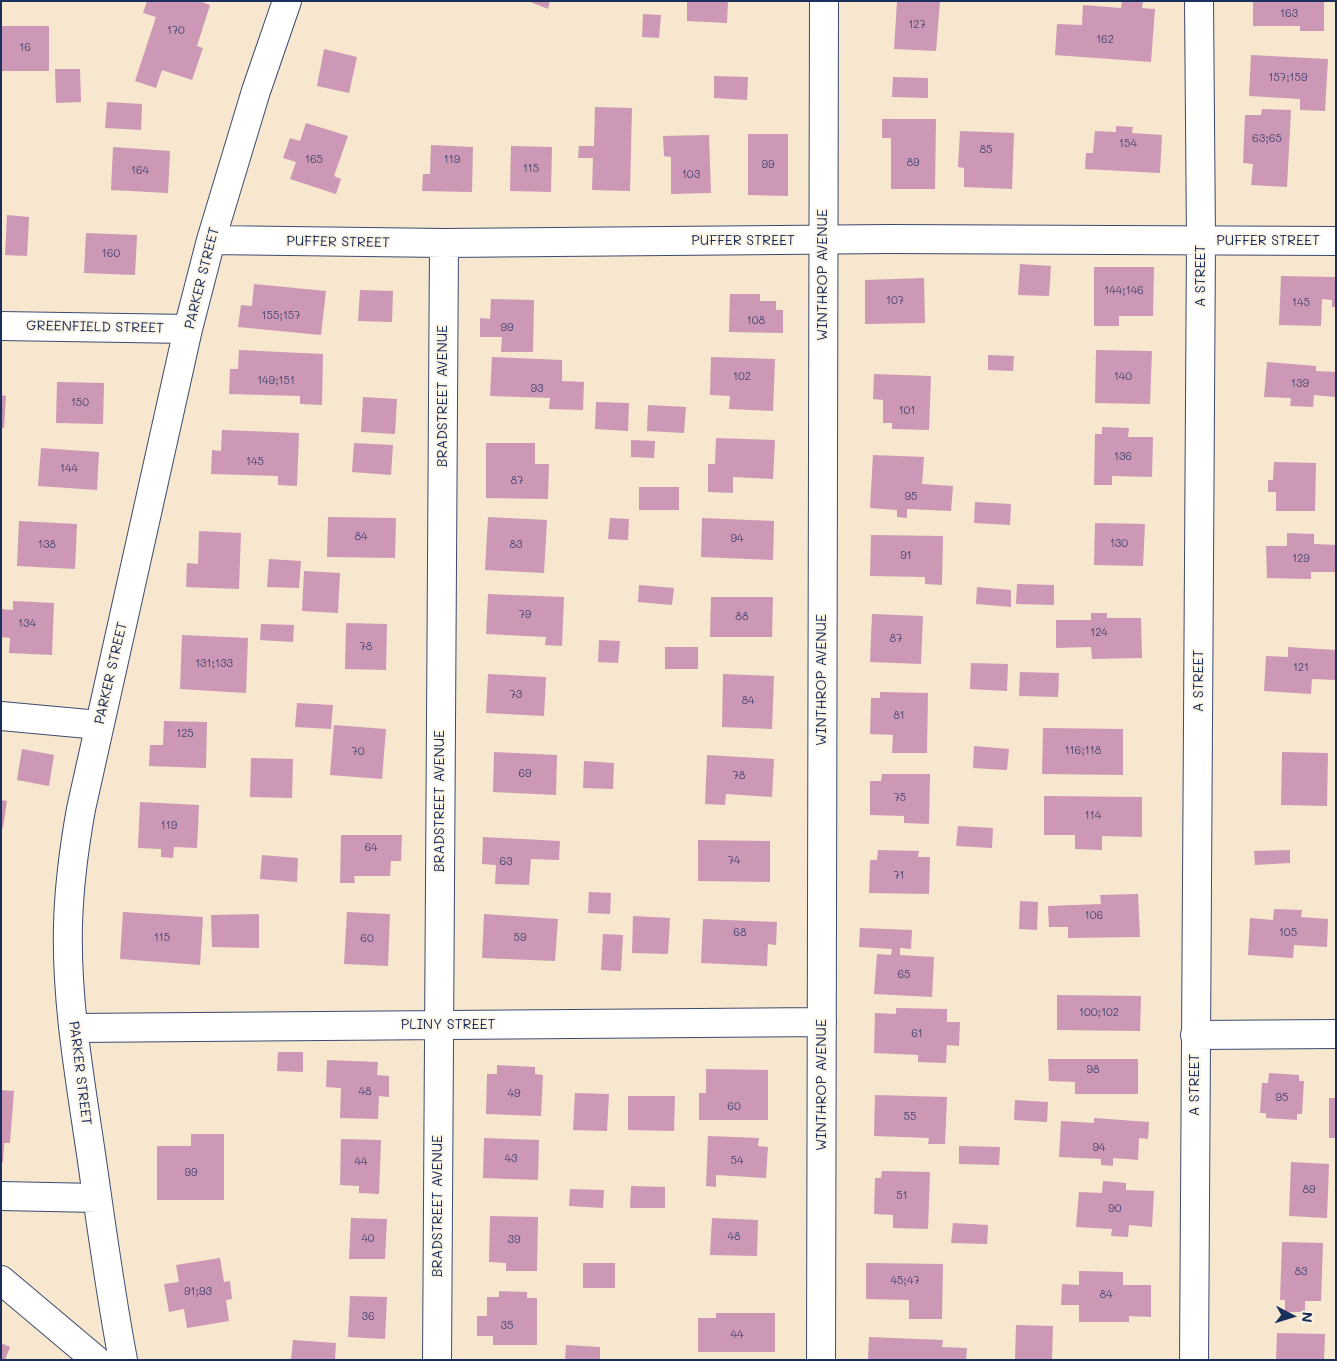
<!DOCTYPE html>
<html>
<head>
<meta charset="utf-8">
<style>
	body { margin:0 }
	#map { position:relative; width:1337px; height:1361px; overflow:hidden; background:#f6e7ce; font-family:Mali,sans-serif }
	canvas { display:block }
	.frame { position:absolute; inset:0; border:2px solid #1b2f5e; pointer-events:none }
	.north { position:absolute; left:1267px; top:1291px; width:50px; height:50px; -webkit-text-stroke:4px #fcf5e5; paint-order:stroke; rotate:95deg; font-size:14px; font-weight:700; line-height:20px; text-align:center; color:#1b2f5e }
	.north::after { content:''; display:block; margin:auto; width:18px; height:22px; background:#1b2f5e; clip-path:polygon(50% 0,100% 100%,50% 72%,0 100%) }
</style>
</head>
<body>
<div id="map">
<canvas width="1337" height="1361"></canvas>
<div class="frame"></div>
<div class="north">N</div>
</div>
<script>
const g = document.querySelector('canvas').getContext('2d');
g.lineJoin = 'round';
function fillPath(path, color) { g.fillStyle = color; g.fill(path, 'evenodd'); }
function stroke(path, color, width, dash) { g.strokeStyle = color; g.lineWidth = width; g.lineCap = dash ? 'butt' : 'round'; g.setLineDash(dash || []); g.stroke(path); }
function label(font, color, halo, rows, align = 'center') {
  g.font = font + ' Mali,sans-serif'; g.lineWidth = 4; g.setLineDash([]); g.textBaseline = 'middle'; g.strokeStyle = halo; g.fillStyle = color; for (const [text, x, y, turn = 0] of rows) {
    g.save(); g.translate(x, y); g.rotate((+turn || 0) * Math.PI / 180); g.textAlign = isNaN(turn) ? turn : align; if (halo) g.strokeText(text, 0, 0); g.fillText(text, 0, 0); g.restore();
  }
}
fillPath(new Path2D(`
	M147,1H199L210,5L197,46L203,48L192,80L162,70L156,88L135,81L156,17L143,13Z
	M528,1H550L548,9Z
	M687,1H728L727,23L687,21Z
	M897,1H940L936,51L894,49Z
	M1122,1H1143L1142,8L1155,9L1151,62L1055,55L1057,24L1082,25L1083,5L1121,8Z
	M1253,1H1324V31H1300V26H1253Z
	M643,14L661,15L659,38L642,37Z
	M1,26H49V71H1Z
	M324,49L357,57L349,93L317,86Z
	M1251,55L1328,59L1325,111L1300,110V99L1249,96Z
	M55,69H80L81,102L56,103Z
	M714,76L748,77L747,100L714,98Z
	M893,77L928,78V98L892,97Z
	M107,102L142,104L141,130L105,128Z
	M595,107L632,108L630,191L592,190L593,158H578L579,146H594Z
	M1262,109L1291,110L1287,187L1251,185L1253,164L1243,163L1245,115H1261Z
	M882,119H936L935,189H891V138H882Z
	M306,123L348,136L334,176L341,179L336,194L290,179L296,162L283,158L290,138L300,141Z
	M1116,126L1133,127L1132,133L1162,135L1160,173L1085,169L1086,153H1093L1095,131L1116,132Z
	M960,131L1014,133L1012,189L964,187V168L958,167Z
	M748,134H788V196L748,195Z
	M709,135L711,193L671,194V157L664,156L663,136Z
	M431,145L473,147L472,192L422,191L423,174H430Z
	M511,146L552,147L551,192L510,191Z
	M113,147L170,151L168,193L111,190Z
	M7,215L29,217L27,256L5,255Z
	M86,233L137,235L135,275L84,273Z
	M1020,264L1051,266L1049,296L1018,295Z
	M1094,267H1154L1153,316H1119V326H1094Z
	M1281,276L1336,277V307H1332V300L1322,299L1321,326L1279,325Z
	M924,278L925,323L865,324V280Z
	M254,284L326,291L321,335L238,327L241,305L252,306Z
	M360,290L393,291L392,322L358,321Z
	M730,294H760V301H776V310H783V333L729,332Z
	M491,299L534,300L533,352H501L502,337H480V318L490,319Z
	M239,350L323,354L322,405L300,404V396L229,394L230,369H238Z
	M1096,350L1152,351L1150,404L1095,403Z
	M988,355L1014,356L1013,371L988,370Z
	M492,357L562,360V381L584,382L583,410L549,409L550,398L490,396Z
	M711,357L775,359L773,411L729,409L730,396L710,395Z
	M1267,362L1316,366V371L1336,372V397L1314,395L1313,407L1290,406L1291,398L1264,397Z
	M874,374L931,376L929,430L892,429V423H883V400L873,399Z
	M57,382L104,383L103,424L56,423Z
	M1,395L6,396L4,428H1Z
	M363,397L397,399L395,434L361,432Z
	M596,402L629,403L628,431L595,429Z
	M648,405L686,407L684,433L647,431Z
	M1102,427L1129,428L1128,437H1153L1152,477L1112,476V485H1094L1095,434H1102Z
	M222,430L299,433L297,486L278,485V476L211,474L212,450L221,451Z
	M716,438L775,440L773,479L733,477V493L708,492V464H715Z
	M631,440L655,441L654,458L631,457Z
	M354,443L393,445L391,475L352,472Z
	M486,443H535V464H549L548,499L486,498Z
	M41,448L99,452L97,490L38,486Z
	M873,455L924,457L922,484L953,486L951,511L907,509V518L897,517V510L870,508Z
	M1274,462L1316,463L1315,511H1276V492H1268V480H1273Z
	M639,487H679V510H639Z
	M975,502L1011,504L1010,525L974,523Z
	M328,517L396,518L395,558L327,557Z
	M488,517L547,520L544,573L485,570Z
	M610,518L629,519L628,540L608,539Z
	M702,518L774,521L773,560L701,557Z
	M19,521L77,524L75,569L17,566Z
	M1095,523L1145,524L1143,566L1094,565Z
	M199,531L241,533L239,589L186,587L187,563L198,564Z
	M1287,533L1314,534V544L1336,545V572H1311V579L1267,578L1266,546H1287Z
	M871,535L943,536L942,585L925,584V577L870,576Z
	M269,559L301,561L299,588L267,587Z
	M304,571L340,573L338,613L302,611Z
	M1017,584L1054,585V605L1016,604Z
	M639,585L674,588L672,605L638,602Z
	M977,587L1011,590V607L976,604Z
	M488,594L564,597L562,646L545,645L546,637L486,634Z
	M711,597H773L772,637H710Z
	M13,601L54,603L52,655L9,653L10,638L1,637V609L13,610Z
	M1091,613H1107V618H1141L1142,658L1092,659L1091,647L1056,648V620H1091Z
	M872,614L923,616L921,664L870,662Z
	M346,623L387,624L386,670L345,669Z
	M261,624L294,625L293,642L260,640Z
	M182,635L248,638L246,693L180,689Z
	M599,640L620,641L618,663L598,662Z
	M665,647H698V669H665Z
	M1288,647L1336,650V680L1312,679L1311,694L1264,691L1266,656L1288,657Z
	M971,663L1008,664L1007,691L970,689Z
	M1020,672L1059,673L1058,697L1019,696Z
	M488,674L546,677L544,716L486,713Z
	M723,674L774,676L772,729L722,727Z
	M880,692L928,693L927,753H892L893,735L870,734L871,698H880Z
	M297,703L333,705L331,729L295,727Z
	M164,721L207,722L206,768L149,766L150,745H163Z
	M334,725L386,729L382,779L330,775Z
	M1043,728L1123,729V775L1042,774Z
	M974,746L1009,749L1007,770L973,768Z
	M22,749L54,755L49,786L17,780Z
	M494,752L557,755L556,795L493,792Z
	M1282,752L1328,753L1327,806L1281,805Z
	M707,755L774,759L772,797L726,794L725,805L705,804Z
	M251,758L293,759L292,798L250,797Z
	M584,761L614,763L613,789L583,788Z
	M882,774H930L929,824L904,823V816L870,815V781H881Z
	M1044,796L1142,797V837L1102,836V850L1075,849V835H1044Z
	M1,800L7,801L3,828L1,827Z
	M140,802L199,805L197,848L174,847L173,858L161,857V849L138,848Z
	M958,826L993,828L992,848L956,846Z
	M341,835H402L401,861H391L390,876H354L355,883H340Z
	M483,837L560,841L559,860L531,859L529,885L495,884L496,865L482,864Z
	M698,840L770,841V882L698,881Z
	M878,850L919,851L918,857H930L929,894L869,893L870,860H877Z
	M1290,850V863L1255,865L1254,851Z
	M262,855L298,858L297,882L260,879Z
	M589,892L611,893L610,914L588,913Z
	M1138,894L1140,937L1068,938V927H1049L1048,906L1101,904L1100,895Z
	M1020,901L1038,902L1037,930L1019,929Z
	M1274,909L1302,910L1301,917L1328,919L1327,947L1294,945L1293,958L1248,955L1250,918L1273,920Z
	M123,912L203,917L200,965L120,959Z
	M347,912L390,914L388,966L344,964Z
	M259,914V948L212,947L211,915Z
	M484,914L558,919L555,961L482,958Z
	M633,916L670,918L668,954L632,953Z
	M703,919L777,922L776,945L768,944L767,966L701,963Z
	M860,928L912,930L911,949L900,948V955L934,957L932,997L874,994L877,954L891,955L892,949L859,947Z
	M603,934L623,935L621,971L601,970Z
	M1057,995L1141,996L1140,1031L1057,1030Z
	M896,1008L947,1009V1022H960L959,1046L947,1045L946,1063L918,1062V1055L874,1053L875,1013L896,1014Z
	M278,1052H303V1072L277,1071Z
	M1048,1059H1138V1094H1075V1082L1049,1081Z
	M327,1060L378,1062L377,1075L389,1076V1097L379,1096L378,1119L340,1118L341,1088L326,1087Z
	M497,1065L535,1067V1074L543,1075L541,1116L486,1114L487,1074H497Z
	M706,1069L768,1070V1120H699V1093H706Z
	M1269,1073L1299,1075V1081H1304L1302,1114H1297V1120L1266,1118V1113H1260L1262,1083H1268Z
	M1,1090L14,1091L10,1143H4L3,1162H1Z
	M575,1093L609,1094L607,1131L573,1130Z
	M875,1095L947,1097L945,1144H928L929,1138L874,1136Z
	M628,1096H675L674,1131L628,1130Z
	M1329,1098H1336V1138H1329Z
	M1015,1100L1048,1102L1047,1122L1014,1120Z
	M1094,1118L1149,1122L1148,1139L1139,1138L1138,1160L1113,1158V1166L1101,1165V1159L1059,1157L1061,1121L1094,1123Z
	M191,1134H224V1200H157V1146H191Z
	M708,1136L759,1138L758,1146L768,1147L766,1178L716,1175V1187L706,1186Z
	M484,1138L539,1140L538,1180L483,1178Z
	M341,1139L381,1140L379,1194L359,1193V1186L340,1185Z
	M959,1146L1000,1147L999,1165L959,1164Z
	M1291,1162L1329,1164L1327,1218L1289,1216Z
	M882,1171L930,1172L928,1229L893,1228V1215L874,1214L875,1178H881Z
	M1103,1181L1126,1183V1190L1154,1191L1152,1227L1129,1225L1128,1237L1111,1236L1112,1229L1076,1227L1079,1192L1102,1193Z
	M631,1186L665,1187V1208H630Z
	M570,1189L604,1190L603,1208L569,1206Z
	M490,1216L538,1217L537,1271H506V1263L489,1262Z
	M351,1218L387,1219L385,1259H349Z
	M712,1218L758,1220L757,1256L710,1255Z
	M953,1223L988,1225L987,1244L951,1243Z
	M1282,1242L1323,1243L1321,1301H1305V1312H1285V1300H1280Z
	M220,1258L224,1282L230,1281L232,1299L226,1300L229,1321L187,1328L184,1309L169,1312L164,1284L179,1282L176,1265Z
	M583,1263H615V1288H583Z
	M866,1263L943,1264L942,1319H909V1300L866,1299Z
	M1079,1271L1123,1272V1285H1151V1317L1129,1316V1322H1079V1305H1061L1062,1284L1079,1285Z
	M499,1291L527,1292V1298H537V1345H493V1336H477V1316H487V1297H499Z
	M350,1296L387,1297L385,1339L348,1337Z
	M716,1313H775V1352H698V1318H716Z
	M1016,1325L1053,1326L1052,1360H1015Z
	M1277,1333L1325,1334L1324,1360H1276Z
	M869,1337L943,1340L942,1347L967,1348L966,1360H868Z
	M293,1340L336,1343L335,1360H291Z
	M1,1343L10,1347L5,1360H1Z
	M566,1345L600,1347V1360H565Z`), '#cd98b5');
const minor = new Path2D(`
	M211,240L444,243L890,239L1336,241
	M1,326L188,329
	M1,716L99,725
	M74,1028L822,1022
	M1195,1035L1336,1034
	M1,1196L97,1198
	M1,1280L96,1360
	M123,1360C110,1292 101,1223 91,1154C80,1079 66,1002 68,925C69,886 74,848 81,809L188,329L211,240L256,91L287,1
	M437,1360L444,243
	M821,1360L824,1
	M1194,1360L1201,241L1199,1`);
stroke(minor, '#3c4b6f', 30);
stroke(minor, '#fff', 28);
label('11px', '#484974', null, [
	["163",1289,14],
	["127",917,25],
	["170",176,31],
	["162",1105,40],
	["16",25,48],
	["157;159",1288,78],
	["63;65",1267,139],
	["154",1128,144],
	["85",986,150],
	["165",314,160],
	["119",452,160],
	["89",913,163],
	["99",768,165],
	["115",531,169],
	["164",140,171],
	["103",691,175],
	["160",111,254],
	["144;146",1124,291],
	["107",895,301],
	["145",1301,303],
	["155;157",281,316],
	["108",756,321],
	["99",507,328],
	["102",742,377],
	["140",1123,377],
	["149;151",276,381],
	["139",1300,384],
	["93",537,389],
	["150",80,403],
	["101",907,411],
	["136",1123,457],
	["145",255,462],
	["144",69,469],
	["87",517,481],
	["95",911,497],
	["84",361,537],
	["94",737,539],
	["130",1119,544],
	["138",47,545],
	["83",516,545],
	["91",906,556],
	["129",1301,559],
	["79",525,615],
	["88",742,617],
	["134",27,624],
	["124",1099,633],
	["87",896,639],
	["78",366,647],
	["131;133",214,664],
	["121",1301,668],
	["73",516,695],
	["84",748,701],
	["81",899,716],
	["125",185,734],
	["116;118",1083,751],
	["70",358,752],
	["69",525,774],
	["78",739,776],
	["75",900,798],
	["114",1093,816],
	["119",169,826],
	["64",371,848],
	["74",734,861],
	["63",506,862],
	["71",899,876],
	["106",1094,916],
	["68",740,933],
	["105",1288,933],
	["115",162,938],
	["59",520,938],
	["60",367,939],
	["65",904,975],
	["100;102",1099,1013],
	["61",917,1034],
	["98",1093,1070],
	["48",365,1092],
	["49",514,1094],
	["95",1282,1098],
	["60",734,1107],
	["55",910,1117],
	["94",1099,1148],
	["43",511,1159],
	["54",737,1161],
	["44",361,1162],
	["99",191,1173],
	["89",1309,1190],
	["51",902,1196],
	["90",1115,1209],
	["48",734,1237],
	["40",368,1239],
	["39",514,1240],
	["83",1301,1272],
	["45;47",905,1281],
	["91;93",198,1292],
	["84",1106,1295],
	["36",368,1317],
	["35",507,1326],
	["44",737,1335]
]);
label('14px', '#1b2f5e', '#fcf5e5', [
	["PUFFER STREET",743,241],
	["PUFFER STREET",1268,241],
	["PUFFER STREET",338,242,1],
	["WINTHROP AVENUE",823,275,-90],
	["A STREET",1201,276,-90],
	["PARKER STREET",202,278,-76],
	["GREENFIELD STREET",95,327,1],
	["BRADSTREET AVENUE",443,396,-90],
	["PARKER STREET",111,673,-77],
	["WINTHROP AVENUE",822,680,-90],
	["A STREET",1199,681,-90],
	["BRADSTREET AVENUE",440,801,-90],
	["PLINY STREET",448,1025],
	["PARKER STREET",80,1073,83],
	["WINTHROP AVENUE",822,1085,-90],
	["A STREET",1195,1085,-90],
	["BRADSTREET AVENUE",438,1206,-90]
]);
</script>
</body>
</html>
